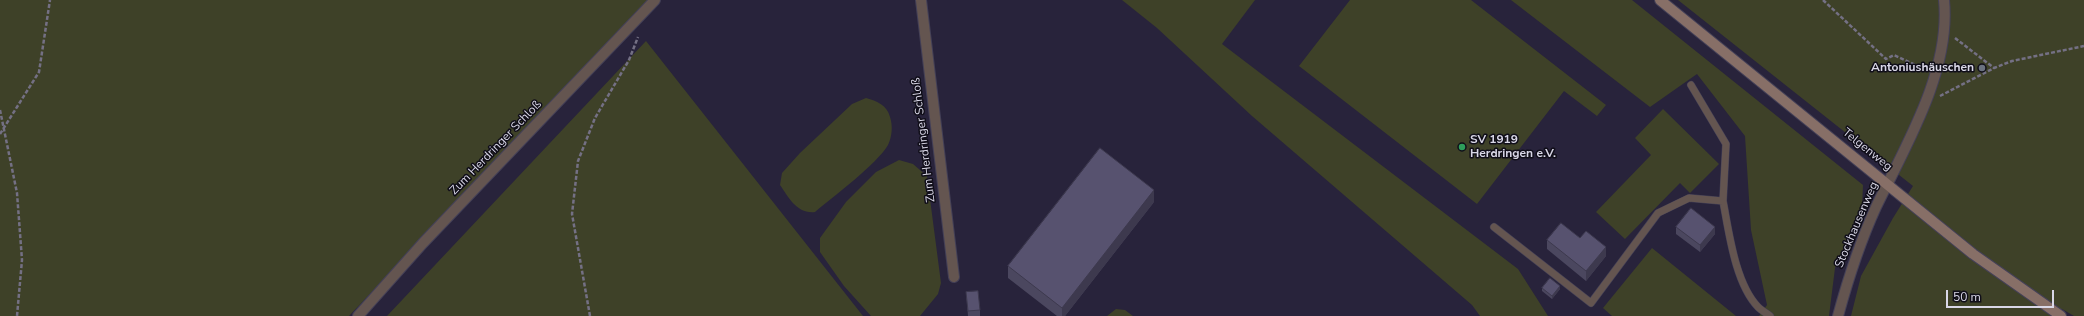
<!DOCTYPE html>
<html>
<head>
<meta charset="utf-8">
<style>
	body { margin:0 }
	#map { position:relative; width:2084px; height:316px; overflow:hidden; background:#28233b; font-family:"Nunito Sans",sans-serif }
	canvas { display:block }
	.scale { position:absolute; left:1946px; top:290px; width:108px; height:18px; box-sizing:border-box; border:2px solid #d9d7e7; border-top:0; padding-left:5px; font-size:12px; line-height:14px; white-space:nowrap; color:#d9d7e7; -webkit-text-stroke:3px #100e19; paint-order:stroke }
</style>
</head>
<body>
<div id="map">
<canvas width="2084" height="316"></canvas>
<div class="scale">50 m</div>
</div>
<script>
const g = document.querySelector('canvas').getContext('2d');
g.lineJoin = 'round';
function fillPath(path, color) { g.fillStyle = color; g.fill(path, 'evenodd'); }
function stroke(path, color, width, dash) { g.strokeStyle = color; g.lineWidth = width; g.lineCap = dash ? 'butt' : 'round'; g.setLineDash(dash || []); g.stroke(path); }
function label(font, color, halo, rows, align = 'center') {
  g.font = font + ' "Nunito Sans",sans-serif'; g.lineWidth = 3; g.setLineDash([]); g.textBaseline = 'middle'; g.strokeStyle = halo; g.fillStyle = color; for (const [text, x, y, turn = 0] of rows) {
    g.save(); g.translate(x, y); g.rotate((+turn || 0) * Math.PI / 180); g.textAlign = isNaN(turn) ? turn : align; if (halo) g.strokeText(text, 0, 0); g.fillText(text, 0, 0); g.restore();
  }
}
fillPath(new Path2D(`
	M0,0H648L349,316H0Z
	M1122,0H1255L1222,44L1518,269L1548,316H1480L1472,305L1252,116L1157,28Z
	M1350,0H1471L1606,105L1597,116L1564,91L1477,204L1299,66Z
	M1511,0H1632L1863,185L1862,209L1835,268L1829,316H1759L1767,305L1751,230L1745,136L1697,74L1650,107Z
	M1678,0H2084V316H2074L2062,309L2056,316H1851L1861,276L1893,218L1913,186Z
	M646,41L863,316H387Z
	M866,98C877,101 887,105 890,117C893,126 892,137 888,145C877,164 834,196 815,212C797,214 789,198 780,185L782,173L800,153L852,104Z
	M1663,109L1719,164L1690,193L1680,183L1625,239L1596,212L1651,155L1635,138Z
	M899,160L913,164L927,176L941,283L938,294L920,316H871L844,286L820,252V238L846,202L876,172Z
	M1652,248L1736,316H1612L1603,308Z
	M1116,309L1125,310L1133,316H1107Z`), '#3e4128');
const service = new Path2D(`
	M1691,85L1726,144L1723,201
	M1494,227L1591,303L1658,213L1689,198L1723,201C1729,232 1735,283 1758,307C1761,310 1766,313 1770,316`);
const minor = new Path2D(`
	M921,0L954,277
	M1838,316C1848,279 1860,242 1876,207C1906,145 1951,71 1944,0`);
const tertiary = new Path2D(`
	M358,316L423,243L655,0`);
const secondary = new Path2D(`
	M1660,0L1973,254L2061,316`);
stroke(service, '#444057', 8);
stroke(minor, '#444057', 12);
stroke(tertiary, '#444057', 12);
stroke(secondary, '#444057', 12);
stroke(new Path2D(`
	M1823,0L1886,59L1894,55L1926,70
	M1955,38L1994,68
	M1940,96L1994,68L2012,61L2084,46
	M0,110L17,193L22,260L17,316
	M0,134L39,72L50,0
	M590,316L572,214L578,161L595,118L629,60L638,37`), '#747084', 2.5, [4, 2]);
stroke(service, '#645550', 7);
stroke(minor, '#645550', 10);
stroke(tertiary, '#645550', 10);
stroke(secondary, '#876f67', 10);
fillPath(new Path2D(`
	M1154,202L1065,316H1057L1008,278V266Z
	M1676,227L1715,234L1700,252L1676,234Z
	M1580,238L1606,256L1586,281L1547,249V240Z
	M1542,288L1560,289L1552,299L1542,291Z
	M966,292L980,310V316H968Z`), '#4b475f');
fillPath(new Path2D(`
	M1154,190V202L1065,316H1062V308Z
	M1715,227V234L1700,252V245Z
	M1606,247V256L1586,281V271Z
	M1560,286V289L1552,299V296Z`), '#3d394e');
const building = new Path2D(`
	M1100,148L1154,190L1062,308L1008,266Z
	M1691,208L1715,227L1700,245L1676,227Z
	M1561,223L1580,238L1586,231L1606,247L1586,271L1547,240Z
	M1550,278L1560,286L1552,296L1542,288Z
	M978,291L980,310L968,311L966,292Z`);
fillPath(building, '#57526f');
stroke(building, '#3d394e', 1);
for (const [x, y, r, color] of [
	[1982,68,4,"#6b7280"],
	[1462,147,4,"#2e9e5b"]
]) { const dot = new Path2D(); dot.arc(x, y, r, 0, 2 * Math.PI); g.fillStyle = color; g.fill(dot); stroke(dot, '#100e19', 1.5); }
label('bold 12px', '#d9d7e7', '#100e19', [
	["Antoniushäuschen",1974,68],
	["SV 1919",1470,140,"left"],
	["Herdringen e.V.",1470,154,"left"]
], 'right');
label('12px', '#d9d7e7', '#100e19', [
	["Zum Herdringer Schloß",924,140,-97],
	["Zum Herdringer Schloß",496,148,-46],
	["Telgenweg",1867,150,39],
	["Stockhausenweg",1857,225,-67]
]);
</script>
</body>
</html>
